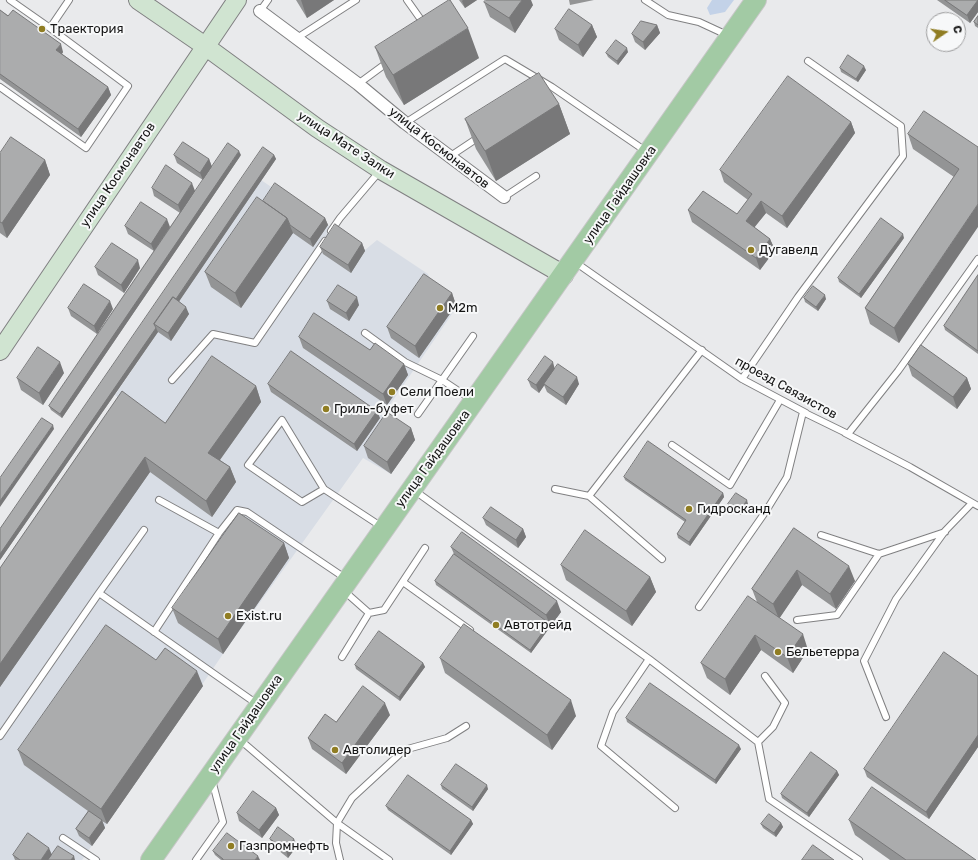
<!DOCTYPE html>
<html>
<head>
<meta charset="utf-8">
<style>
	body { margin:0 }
	#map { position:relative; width:978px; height:860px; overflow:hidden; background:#e9eaec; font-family:Rubik,sans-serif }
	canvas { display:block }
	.north { position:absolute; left:926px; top:12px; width:40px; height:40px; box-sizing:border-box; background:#f7f8f9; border:1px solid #9d9d9e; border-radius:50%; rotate:77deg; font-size:11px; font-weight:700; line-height:16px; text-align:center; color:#151515 }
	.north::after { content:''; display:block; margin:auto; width:14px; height:18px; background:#907d23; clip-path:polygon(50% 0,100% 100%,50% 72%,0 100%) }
</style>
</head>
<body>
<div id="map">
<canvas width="978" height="860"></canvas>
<div class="north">С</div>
</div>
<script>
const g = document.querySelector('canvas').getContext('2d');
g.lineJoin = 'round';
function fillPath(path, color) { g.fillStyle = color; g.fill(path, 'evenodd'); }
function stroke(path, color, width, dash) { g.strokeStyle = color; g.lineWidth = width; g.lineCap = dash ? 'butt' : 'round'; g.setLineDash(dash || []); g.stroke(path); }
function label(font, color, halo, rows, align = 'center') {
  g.font = font + ' Rubik,sans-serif'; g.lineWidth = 4; g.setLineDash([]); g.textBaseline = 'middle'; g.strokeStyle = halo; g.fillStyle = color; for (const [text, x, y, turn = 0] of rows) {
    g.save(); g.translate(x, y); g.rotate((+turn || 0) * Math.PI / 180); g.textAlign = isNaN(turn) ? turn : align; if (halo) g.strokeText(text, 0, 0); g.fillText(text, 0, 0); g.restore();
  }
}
fillPath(new Path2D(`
	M261,180L365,250L377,240L428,274L432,286L458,305L383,415L415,440L391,474L363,458L223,654L82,860H0V591L127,406L115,395Z`), '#d8dde5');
fillPath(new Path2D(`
	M712,0H734L725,12L710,15L707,8Z`), '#c3d2e8');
const lane = new Path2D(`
	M10,0L50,28L69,0
	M407,0L424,24
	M645,0L668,15L699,22L727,35
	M260,11L268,0
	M297,38L356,0
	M358,84L388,62
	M0,87L86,148L128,86L50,28
	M405,123L505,59L552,87L647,152
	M449,157L479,137
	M504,197L536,176
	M331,231L340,218L379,172
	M575,262L742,379L806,413
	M365,333L405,362L442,380L472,400
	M742,379L798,297L903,156L901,126L808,61
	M172,380L213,334L255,343L325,241
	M418,414L473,336
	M845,433L910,467L978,506
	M672,445L730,485L780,400
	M324,489L302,502L248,465L282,420L324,489L382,527
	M555,489L589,496L702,350
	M415,491L649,659L758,742L769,799L859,860
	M589,496L662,559
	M159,500L219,533
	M821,535L879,554L945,532
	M403,582L470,630
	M99,593L144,530
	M699,607L766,511L787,477L803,412L848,434L898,371L978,259
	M369,613L384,610L425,548
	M797,620L837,615L879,554
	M154,632L219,533L237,510L247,512L345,578
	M342,657L369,613L343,590
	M649,659L613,712L601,746L675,808
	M886,717L864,661L896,599L945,531L972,503
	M0,736L99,593L257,704
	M239,739L337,823L389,860
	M758,742L773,727L785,703L765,676
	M63,838L96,860
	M196,860L223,822L212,780
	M340,860L336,843L337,823L352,798L404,750L447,738L466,726`);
const street = new Path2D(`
	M260,11L358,84L405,123L504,197`);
const secondary = new Path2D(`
	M138,0L205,46L317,128L381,170L564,275
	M0,351L237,0`);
const primary = new Path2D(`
	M151,860C351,572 556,288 756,0`);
stroke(lane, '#808082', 8);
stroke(street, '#808082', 14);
stroke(secondary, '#808082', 20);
stroke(primary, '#c7c7c7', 22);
stroke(lane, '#fff', 6);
stroke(street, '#fff', 12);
stroke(secondary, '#d0e4d1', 18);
stroke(primary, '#a2caa4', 20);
fillPath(new Path2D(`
	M296,0H334L307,18Z
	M459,0H477L465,8Z
	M569,0H594L570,5Z
	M937,0H977L978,1V12L970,23Z
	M484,2L533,5L515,33L490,17Z
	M0,10L63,52L62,54L108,87L111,95L81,137L0,79Z
	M978,16V28L975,26L974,22Z
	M592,25L597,37L583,57L559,40L555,29Z
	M657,25L660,33L645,50L635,42L632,34Z
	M375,47L479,58L404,105L386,77Z
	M628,52L618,65L608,57L606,53Z
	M840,68L866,70L858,82L841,72Z
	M559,104L570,134L496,181L476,149L465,119Z
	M851,122L855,133L787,228L766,213L754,227L770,239L775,250L760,270L692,222L688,210L737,214L748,200L724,182L720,170Z
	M908,134L978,147L899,343L870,324L865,308L954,177L913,149Z
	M0,153L45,160L50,175L7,238L0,233Z
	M174,155L209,159L212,167L203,180L177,163Z
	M241,155L62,418L51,410L49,406L180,213L154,196L152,188L195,191L181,213Z
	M274,155L276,159L179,301L189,314L171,341L158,332L0,560V529Z
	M263,201L325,218L328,225L313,247L293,233L241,308L211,287L205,272Z
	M125,226L170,227L154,251L128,234Z
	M904,238L861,298L839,282L838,278Z
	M362,243L365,251L351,273L323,254L320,247Z
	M95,267L140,268L124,293L98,275Z
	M978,275V354L945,330L944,326Z
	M452,293L456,305L419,358L391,338L387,327Z
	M804,298L826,299L818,311L805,302Z
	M327,301L359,305L349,321L330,309Z
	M68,308L113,309L97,334L71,316Z
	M299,337L370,350L404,364L408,375L387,405L303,348Z
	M908,364L967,378L971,389L957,409L912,376Z
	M555,368L579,384L566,405L547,392L544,385L539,393L531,387L528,380Z
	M64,373L43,405L21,390L17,378Z
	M268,384L380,418L357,451L271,392Z
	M256,386L261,402L220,460L230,467L236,482L212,517L150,472L0,687V568L165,423Z
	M411,428L415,440L391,474L368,458L364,446Z
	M624,477L723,493L724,497L690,546L678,538L677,534L685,522L625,480Z
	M728,504H748L741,515L730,508Z
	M483,518L523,529L526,537L518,548L486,525Z
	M794,528L855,581L836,609L802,585L779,618L808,650L793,673L761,650L730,695L707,678L701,663L757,602L752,589Z
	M284,543L289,558L223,654L178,623L172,608Z
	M451,547L561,612L531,653L436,585L435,581L454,554Z
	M561,565L650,577L656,592L632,626L566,580Z
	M440,658L576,716L552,750L445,673Z
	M156,660L203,686L107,824L102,821L105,828L92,846L79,836L76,829L88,811L24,765L18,750Z
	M423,663L425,667L400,701L356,669L355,665Z
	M978,676V747L929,819L867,777L864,769Z
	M390,715L346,774L312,749L308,738L336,722Z
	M626,718L741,749L716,784L627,722Z
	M837,771L839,775L809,817L782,798L781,794Z
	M441,785L488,789L473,811L442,789Z
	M386,806L471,820L473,824L451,855L388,810Z
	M276,808L279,815L262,838L239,821L237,813Z
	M849,820L976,860H890L855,835Z
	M781,823L783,827L776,837L763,828L761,824Z
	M270,839L297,846L288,858L273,846Z
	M213,851L260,860H221L215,855Z
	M13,855H52L75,860H15Z`), '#939495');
fillPath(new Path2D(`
	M301,0H334L307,18Z
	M463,0H477L465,8L462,1Z
	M522,0H531L533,5L515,33L509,18Z
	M978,0V12L970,23L967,15Z
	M592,25L597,37L583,57L578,45Z
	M657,25L660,33L645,50L643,42Z
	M468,28L479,58L404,105L393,75Z
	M61,44L63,52L59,58L56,50Z
	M627,48L628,52L618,65L617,61Z
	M864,66L866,70L858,82L856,79Z
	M108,87L111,95L81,137L78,129Z
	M559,104L570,134L496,181L485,151Z
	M851,122L855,133L787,228L782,216Z
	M239,151L241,155L62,418L60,414Z
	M274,155L276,159L161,328L158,326Z
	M209,159L212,167L203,180L200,173Z
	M45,160L50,175L7,238L2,223Z
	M192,183L195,191L181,213L178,205Z
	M761,201L766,213L750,233L746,221Z
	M978,204V227L899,343L894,328Z
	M287,218L293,233L241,308L235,293Z
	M325,218L328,225L313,247L310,239Z
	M167,219L170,227L154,251L151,244Z
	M903,234L904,238L861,298L859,294Z
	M770,239L775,250L760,270L756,258Z
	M362,243L365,251L351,273L348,265Z
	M138,260L140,268L124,293L121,285Z
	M452,293L456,305L419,358L415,346Z
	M825,295L826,299L818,311L816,307Z
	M357,297L359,305L349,321L346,313Z
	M110,301L113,309L97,334L94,326Z
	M186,307L189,314L171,341L168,333Z
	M156,328L158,332L0,560V554Z
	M60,362L64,373L43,405L39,393Z
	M553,362L555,370L539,393L536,385Z
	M404,364L408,375L387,405L383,394Z
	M577,377L579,384L566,405L563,397Z
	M967,378L971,389L957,409L953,397Z
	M256,386L261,402L214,468L208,453Z
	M377,411L380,418L357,451L354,444Z
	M53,425L54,429L0,507V501Z
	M411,428L415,440L391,474L387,462Z
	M145,457L150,472L0,687V664Z
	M230,467L236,482L212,517L206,501Z
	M723,493L724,497L690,546L689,542Z
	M747,500L748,504L741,515L739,512Z
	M523,529L526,537L518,548L516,540Z
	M284,543L289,558L223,654L218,639Z
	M849,566L855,581L836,609L830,594Z
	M797,570L802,585L779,619L773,604Z
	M650,577L656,592L632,626L626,611Z
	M557,601L561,612L531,653L530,650L549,623L546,615Z
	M803,634L808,650L793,673L787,657Z
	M755,635L761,650L730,695L725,679Z
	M423,663L425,667L400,701L399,697Z
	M197,671L203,686L107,824L101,809Z
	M571,700L576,716L552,750L547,735Z
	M385,703L390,715L346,774L342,763Z
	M978,735V747L929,819L926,812Z
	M739,745L741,749L716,784L715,780Z
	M837,771L839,775L809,817L807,813Z
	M487,785L488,789L473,811L472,807Z
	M276,808L279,815L262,838L259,830Z
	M102,820L105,828L92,846L89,838Z
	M471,820L473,824L451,855L450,851Z
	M781,823L783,827L776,837L774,833Z
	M294,839L297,846L288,858L286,850Z
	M49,848L52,855L49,860H41Z
	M74,856L75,860H71Z
	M258,856L260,860H255Z`), '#787879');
const building = new Path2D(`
	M449,0H450L468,28L393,75L375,47Z
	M486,0H522L509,18L484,2Z
	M945,0H978L967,15Z
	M569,9L592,25L578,45L555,29Z
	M0,10L8,16L13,10L61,44L56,50L108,87L78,129L0,74Z
	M978,16V25L974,22Z
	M641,21L657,25L643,42L632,34Z
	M616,40L627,48L617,61L606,53Z
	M848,55L864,66L856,79L840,68Z
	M539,73L559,104L485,151L465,119Z
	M788,76L851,122L782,216L761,201L746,221L770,239L756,258L688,210L703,191L737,214L752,194L720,170Z
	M924,111L978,147V204L894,328L865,308L959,169L908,134Z
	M11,137L45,160L2,223L0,222V153Z
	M183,142L209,159L200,173L174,155Z
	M228,143L239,151L60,414L49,406Z
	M263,147L274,155L176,299L173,297L154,324L156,328L0,554V529Z
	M166,165L192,183L178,205L152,188Z
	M275,183L325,218L310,239L290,225L287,218L263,201Z
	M257,197L287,218L235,293L205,272Z
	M141,202L167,219L151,244L125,226Z
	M881,218L903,234L859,294L838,278Z
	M335,224L362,243L348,265L320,247Z
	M112,243L138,260L121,285L95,267Z
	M424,274L452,293L415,346L387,327Z
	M978,275V351L944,326Z
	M84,284L110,301L94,326L68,308Z
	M338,285L357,297L346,313L327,301Z
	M813,286L825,295L816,307L804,298Z
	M173,297L186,307L168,333L154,324Z
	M314,313L370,350L375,343L404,364L383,394L299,337Z
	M921,345L967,378L953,397L908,364Z
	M38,347L60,362L39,393L17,378Z
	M291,351L377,411L354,444L268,384Z
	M212,356L256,386L208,453L230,467L206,501L145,457L0,664V568L122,391L165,423Z
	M545,356L553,362L536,385L528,380Z
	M558,364L577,377L563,397L544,384Z
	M387,412L411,428L387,462L364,446Z
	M42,418L53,425L0,501V478Z
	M648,441L723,493L689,542L677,534L686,520L624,477Z
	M736,493L747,500L739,512L728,504Z
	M491,507L523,529L516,540L483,518Z
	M239,513L284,543L218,639L172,608Z
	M794,528L849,566L830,594L797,570L773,604L752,589Z
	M585,530L650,577L626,611L561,565Z
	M462,532L557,601L546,615L451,547Z
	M454,554L549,623L530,650L435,581Z
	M748,596L803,634L787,657L755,635L725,679L701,663Z
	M464,624L571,700L547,735L440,658Z
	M106,625L156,660L165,648L197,671L101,809L18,750Z
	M379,631L423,663L399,697L355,665Z
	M944,652L978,676V735L926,812L864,769Z
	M650,683L739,745L715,780L626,718Z
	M363,686L385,703L342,763L308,738L325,714L336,722Z
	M811,752L837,771L807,813L781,794Z
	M456,764L487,785L472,807L441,785Z
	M408,775L471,820L450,851L386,806Z
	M872,787L976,860H906L849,820Z
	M253,791L276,808L259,830L237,813Z
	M89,811L102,820L89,838L76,829Z
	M769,814L781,823L774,833L761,824Z
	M278,827L294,839L286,850L270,839Z
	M28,833L49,848L41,860H20L13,855Z
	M227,833L258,856L255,860H223V859L213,851Z
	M813,845L834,860H802Z
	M58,846L74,856L71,860H48Z`);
fillPath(building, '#abacad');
stroke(building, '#787879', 1);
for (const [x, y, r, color] of [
	[42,29,4,"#907d23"],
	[751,250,4,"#907d23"],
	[440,308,4,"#907d23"],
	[392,392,4,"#907d23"],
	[326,409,4,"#907d23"],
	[689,509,4,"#907d23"],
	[228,616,4,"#907d23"],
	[496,625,4,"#907d23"],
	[778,652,4,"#907d23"],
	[335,750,4,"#907d23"],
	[231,846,4,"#907d23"]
]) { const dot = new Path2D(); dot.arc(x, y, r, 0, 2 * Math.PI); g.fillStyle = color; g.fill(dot); stroke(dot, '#f7f8f9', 1.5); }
label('13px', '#151515', '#f7f8f9', [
	["Траектория",50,29],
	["Дугавелд",759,250],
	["М2m",448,308],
	["Сели Поели",400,392],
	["Гриль-буфет",334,409],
	["Гидросканд",697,509],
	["Exist.ru",236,616],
	["Автотрейд",504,625],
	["Бельетерра",786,652],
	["Автолидер",343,750],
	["Газпромнефть",239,846]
], 'left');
label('13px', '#151515', '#f7f8f9', [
	["улица Мате Залки",346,145,33],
	["улица Космонавтов",439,148,38],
	["улица Космонавтов",118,175,-56],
	["улица Гайдашовка",620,195,-55],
	["проезд Связистов",786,388,29],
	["улица Гайдашовка",433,459,-54],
	["улица Гайдашовка",246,724,-55]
]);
</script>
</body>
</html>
